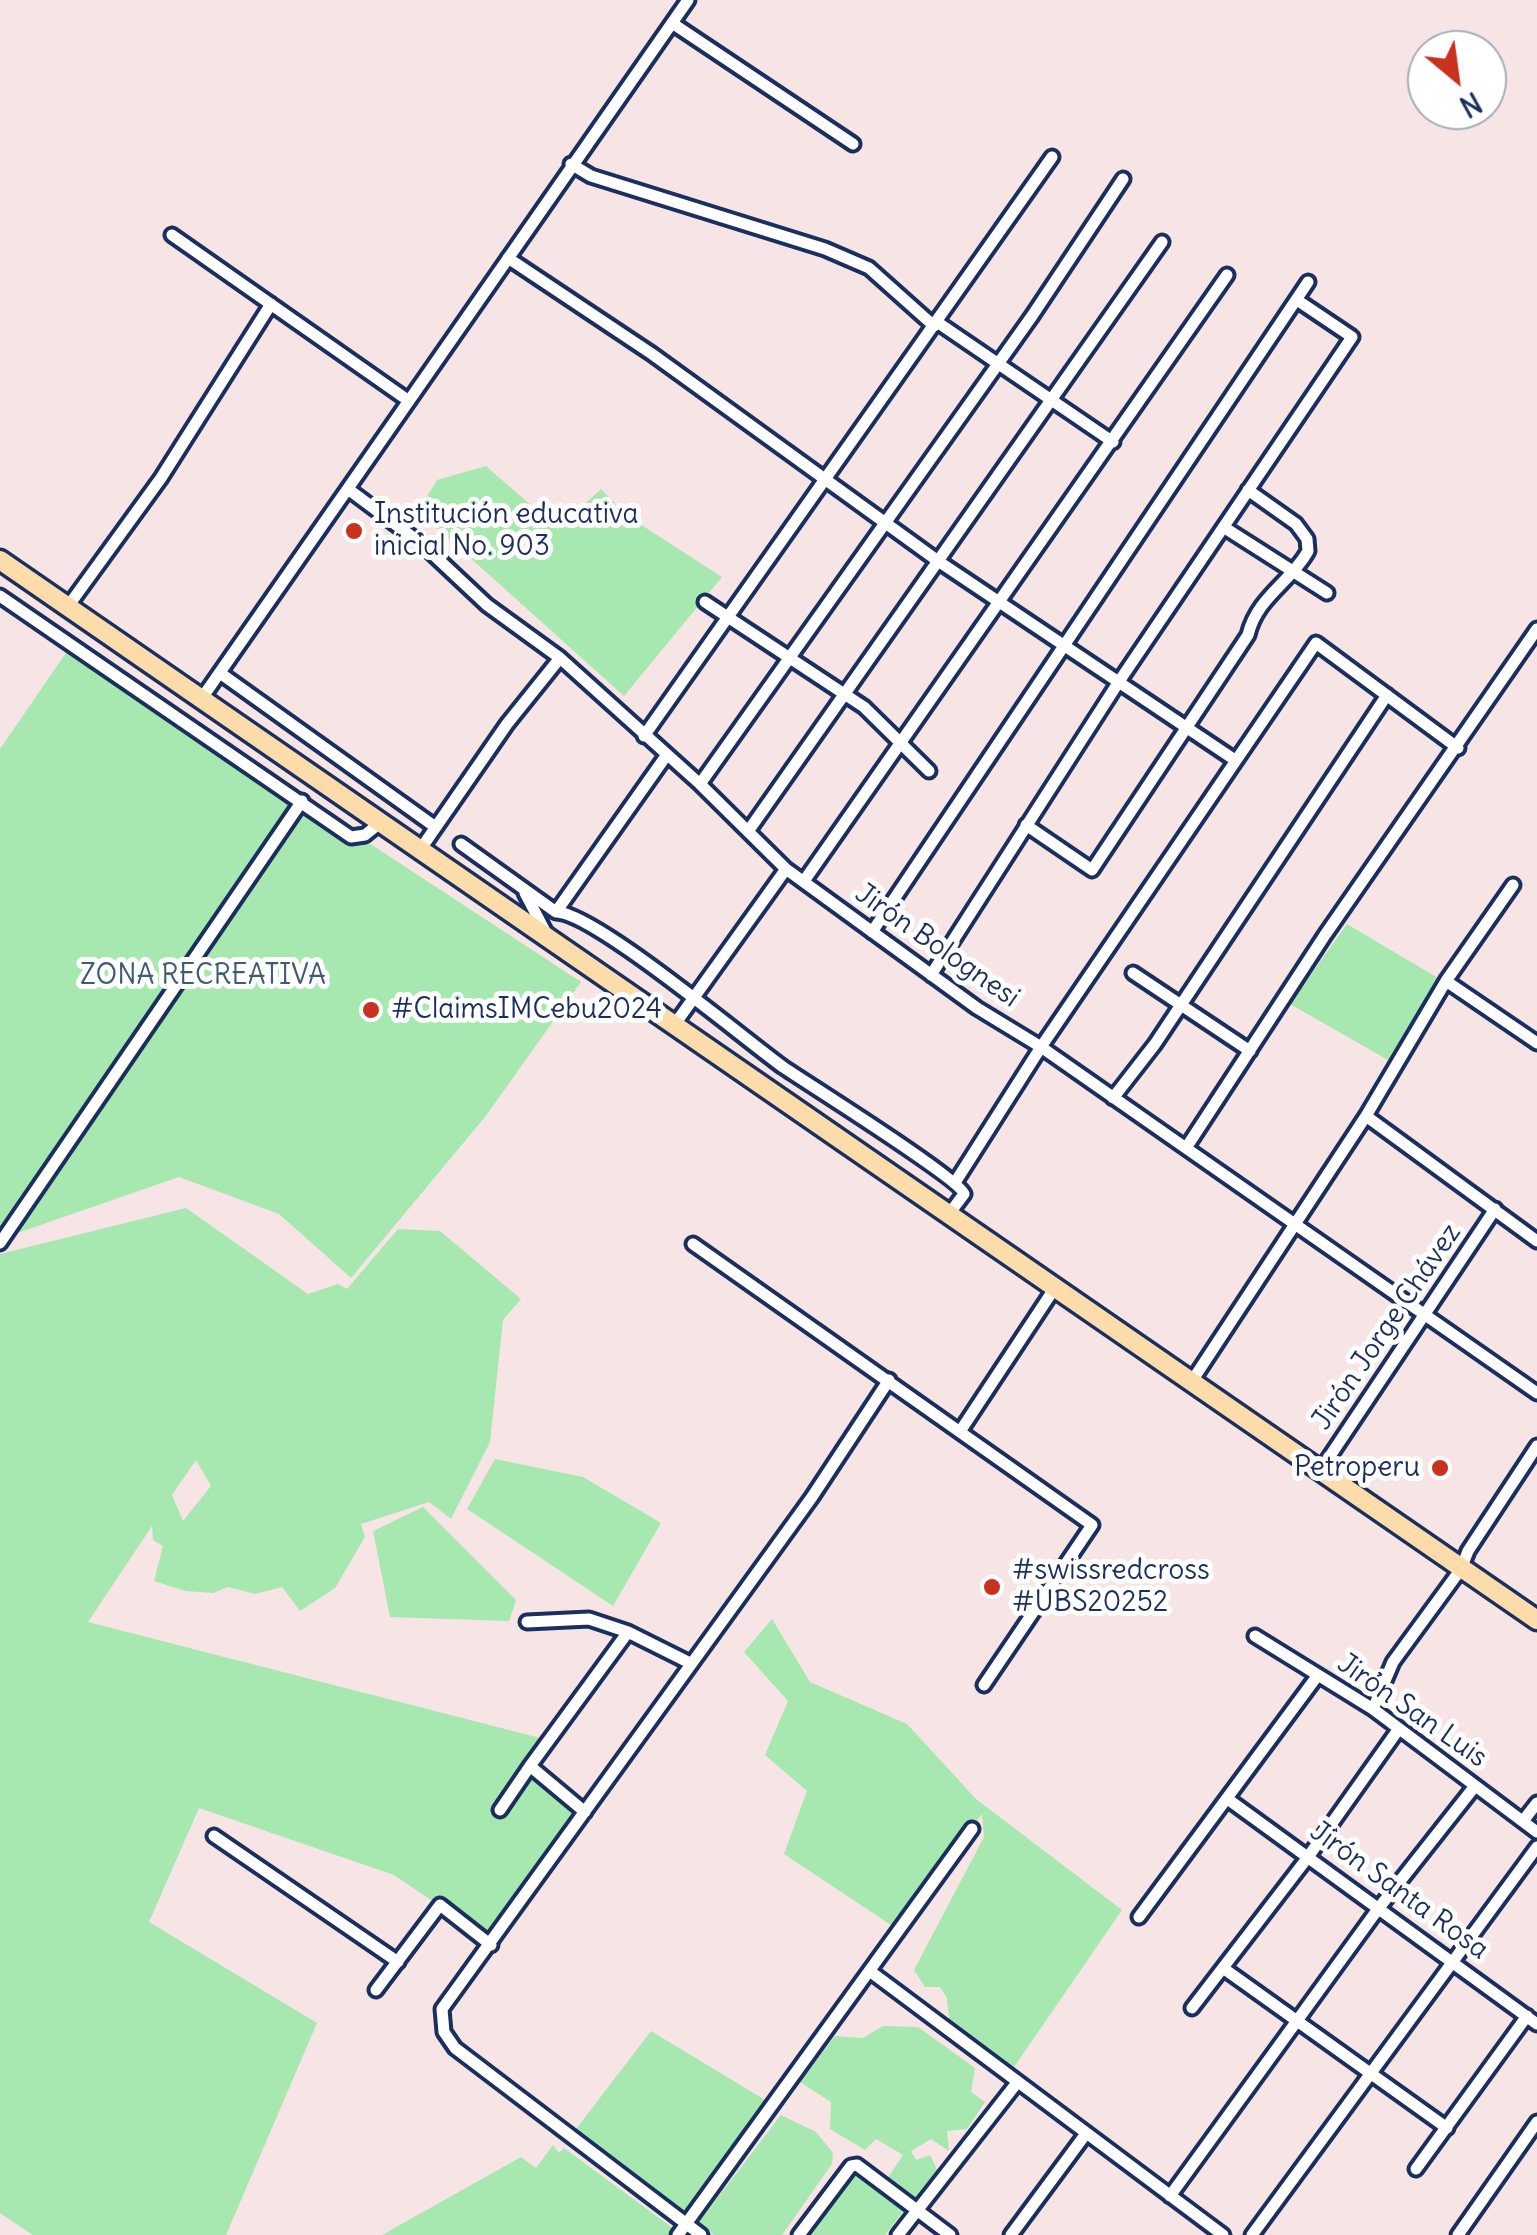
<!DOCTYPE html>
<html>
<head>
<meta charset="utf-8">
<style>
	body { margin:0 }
	#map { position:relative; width:1537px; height:2235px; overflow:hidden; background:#f6e5e4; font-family:Delius,sans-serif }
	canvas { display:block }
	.north { position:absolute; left:1407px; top:30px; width:100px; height:100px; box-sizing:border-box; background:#fff; border:2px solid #a4acbf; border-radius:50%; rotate:151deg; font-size:28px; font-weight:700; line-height:40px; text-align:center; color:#1b2f5e }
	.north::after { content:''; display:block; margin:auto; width:35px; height:45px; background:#c8321e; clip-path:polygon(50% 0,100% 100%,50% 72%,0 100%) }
</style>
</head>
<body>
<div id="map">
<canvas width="1537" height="2235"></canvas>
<div class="north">N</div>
</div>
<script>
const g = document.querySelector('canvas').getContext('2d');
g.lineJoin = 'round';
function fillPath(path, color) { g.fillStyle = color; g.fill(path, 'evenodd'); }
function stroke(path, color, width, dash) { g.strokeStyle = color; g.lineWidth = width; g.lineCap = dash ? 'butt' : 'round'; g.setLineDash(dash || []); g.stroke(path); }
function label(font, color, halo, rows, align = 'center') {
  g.font = font + ' Delius,sans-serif'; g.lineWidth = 10; g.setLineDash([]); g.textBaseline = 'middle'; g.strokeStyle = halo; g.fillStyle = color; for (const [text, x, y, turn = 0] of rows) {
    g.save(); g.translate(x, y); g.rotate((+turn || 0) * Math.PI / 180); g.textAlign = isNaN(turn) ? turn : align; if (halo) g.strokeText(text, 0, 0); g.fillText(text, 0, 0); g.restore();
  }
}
fillPath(new Path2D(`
	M486,466L558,529L601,489L626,515L722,577L624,696L418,511L437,480Z
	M70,647L581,982L485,1117L351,1278L279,1214L179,1177L0,1239V749Z
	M1347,924L1438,978L1388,1060L1290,1004Z
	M186,1208L308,1294L338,1284L347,1289L398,1229L440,1231L521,1299L503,1320L490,1442L451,1519L429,1502L361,1524L365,1537L335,1588L300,1611L282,1587L255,1594L228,1587L213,1593L185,1591L154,1581L163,1546L153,1540L152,1526L88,1622L548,1740L530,1766L584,1810L493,1942L394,1875L199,1808L149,1922L317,2023L226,2235H33L0,2213V1254ZM196,1460L211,1486L183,1521L172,1495Z
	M495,1459L583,1477L661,1523L613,1606L467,1509Z
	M423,1507L516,1600L509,1621L390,1617L373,1531Z
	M772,1619L810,1682L907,1724L976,1799L1122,1910L1012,2070L949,2019L947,1998L940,1987H925L914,1970L984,1837L982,1814L894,1927L784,1854L807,1791L765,1755L788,1701L744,1652Z
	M883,2026L918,2027L975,2068L971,2092L985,2102L967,2129L947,2131L949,2151L931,2139L911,2151L916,2160L930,2155L939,2174L914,2199L887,2179L903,2155L876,2139L865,2150L830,2129L831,2102L800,2082L835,2036L863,2038Z
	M651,2031L775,2106L686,2221L573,2133Z
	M781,2115L816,2132L833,2153L832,2164L782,2235H714L699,2222Z
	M553,2145L559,2153L564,2148L674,2229L670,2235H382L521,2157L536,2168Z
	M841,2166L905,2209L885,2235H792Z`), '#a7e7b0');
const minor = new Path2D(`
	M672,23L853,144
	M571,164L591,176L825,249L869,268L934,326
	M172,235L409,401
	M508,258L652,354L938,561L1235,760
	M937,322L1113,442
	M348,489L423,545L487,605L560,658L700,784L786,869L977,1008L1041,1047L1537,1393
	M1225,528L1327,593
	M0,596L351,837L365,835L381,822
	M705,602L864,707L929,771
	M69,605L161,478L271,304
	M220,673L434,826
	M202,698L688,0
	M644,736L1052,157
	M700,784L1032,316L1123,179
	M1026,825L1092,870L1248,635C1257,597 1291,582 1308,551L1307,539L1296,524L1248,490
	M749,830L1162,242
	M461,844L556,912C593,912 743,1038 783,1067C808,1084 960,1179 964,1194L949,1214
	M420,850L507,724L560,658
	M804,881L1227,275
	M525,893L546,933
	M556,912L666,756
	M872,932L1308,282
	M1133,973L1250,1051
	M931,975L1118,683L1352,337L1297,300
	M1446,981L1537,1043
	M675,1024L786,869
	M1113,1098L1155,1044L1387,695
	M1366,1116L1537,1241
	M1186,1148L1325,935L1537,629
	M956,1181L1041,1047L1316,643L1458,748
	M0,1243L302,801
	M693,1244L1092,1525L984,1685
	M1192,1381L1366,1116L1446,981L1513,885
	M961,1430L1056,1286
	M1320,1471L1495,1209
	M527,1622L589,1619L628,1632
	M1255,1636L1373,1709L1537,1832
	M1373,1709L1393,1662L1461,1569L1468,1551L1537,1446
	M530,1766L628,1632L690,1663
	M1229,1800L1537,2024
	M500,1810L530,1766L585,1812
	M1523,1821L1537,1803
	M214,1836L398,1962
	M1139,1917L1318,1675
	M1223,1968L1447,2128
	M871,1972L1223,2235
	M376,1990L440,1905L491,1945
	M1192,2008L1308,1857L1398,1730
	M1416,2169L1527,2016
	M1170,2196L1378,1909L1475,1786
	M678,2235L972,1829
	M701,2235L455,2048L444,2032L442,2009L812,1497L889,1380
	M799,2235L851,2166L857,2165L950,2235
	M898,2235L1016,2084
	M1011,2235L1085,2135
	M1252,2235L1537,1847
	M1458,2235L1537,2122`);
const trunk = new Path2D(`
	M0,560L1537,1620`);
stroke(minor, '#1b2f5e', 19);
stroke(trunk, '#1b2f5e', 25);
stroke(minor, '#fff', 11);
stroke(trunk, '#fddcac', 18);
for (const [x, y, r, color] of [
	[354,531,10,"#c8321e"],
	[371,1010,10,"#c8321e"],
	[1440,1468,10,"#c8321e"],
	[992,1587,10,"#c8321e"]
]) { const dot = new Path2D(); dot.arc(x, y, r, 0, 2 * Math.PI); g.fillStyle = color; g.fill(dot); stroke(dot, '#fff', 4); }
label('28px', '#1b2f5e', '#fff', [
	["Institución educativa",374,515],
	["inicial No. 903",374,547],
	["#ClaimsIMCebu2024",391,1010],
	["Petroperu",1420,1468,"right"],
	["#swissredcross",1012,1571],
	["#UBS20252",1012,1603]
], 'left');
label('28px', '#1b2f5e', '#fff', [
	["Jirón Bolognesi",937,946,35],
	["Jirón Jorge Chávez",1387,1327,-56],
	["Jirón San Luis",1412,1711,35],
	["Jirón Santa Rosa",1399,1891,36]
]);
label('28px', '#3e5d72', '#fff', [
	["ZONA RECREATIVA",203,976]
]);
</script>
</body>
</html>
